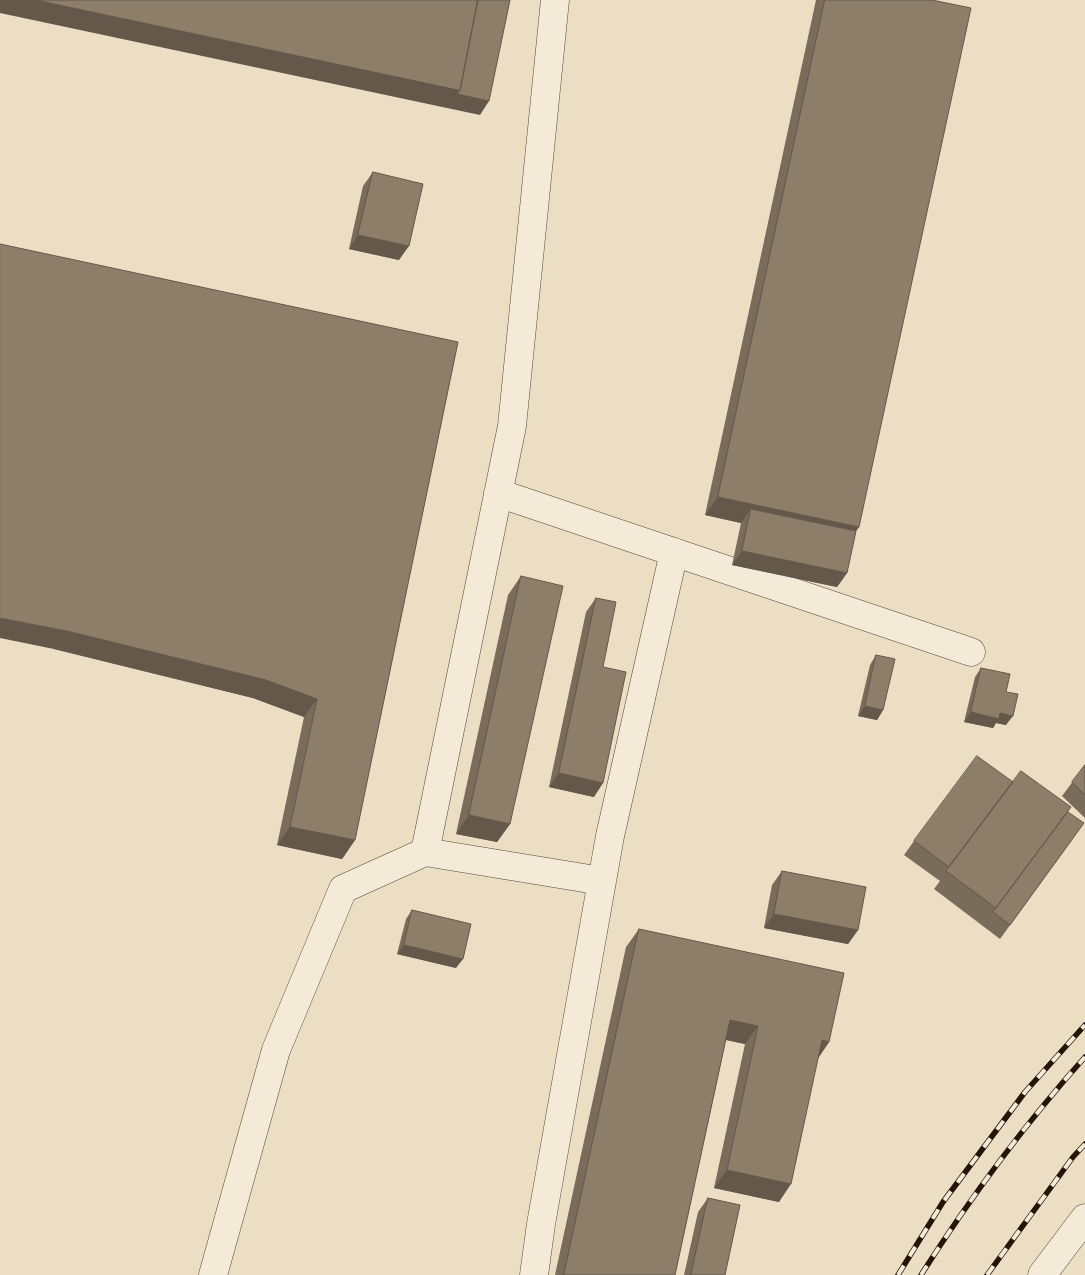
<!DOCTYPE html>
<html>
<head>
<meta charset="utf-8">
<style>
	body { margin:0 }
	canvas { display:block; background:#ecdec3 }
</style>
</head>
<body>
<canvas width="1085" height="1275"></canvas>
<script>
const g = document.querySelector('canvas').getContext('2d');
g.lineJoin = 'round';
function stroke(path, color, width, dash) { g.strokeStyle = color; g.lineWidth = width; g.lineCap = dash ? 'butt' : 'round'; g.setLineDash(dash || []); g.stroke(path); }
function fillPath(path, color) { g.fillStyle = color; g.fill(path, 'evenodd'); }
const minor = new Path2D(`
	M498,493L971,652
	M425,852L602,881
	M213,1275L276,1050L343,889L425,852L512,426L555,0
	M534,1275L541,1224L610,836L674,552
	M1042,1275L1085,1218`);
stroke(minor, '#584736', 29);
stroke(minor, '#f3ead8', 28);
const rail = new Path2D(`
	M898,1275L943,1202L1025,1092L1085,1025
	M921,1275C970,1198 1024,1125 1085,1057
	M987,1275L1073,1157L1085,1144`);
stroke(rail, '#261507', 5.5);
stroke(rail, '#f3ead8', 4, [11]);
fillPath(new Path2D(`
	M816,0H932L859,527L856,531L847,573L837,587L732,565L741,523L705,515Z
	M373,172L399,260L349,249L363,186Z
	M458,342L355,840L342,859L277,845L304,717L253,698L54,649Z
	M521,576L510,824L497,842L456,834L508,595Z
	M596,598L603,667L594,797L549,787L586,612Z
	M876,655L883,710L877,720L858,716L870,665Z
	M981,668L1006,692V725L996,723L993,728L964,722L975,677Z
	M1085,765V818L1062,796Z
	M1013,782L1068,812L1074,837L1000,939L934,889L940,881L904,855L914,841Z
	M782,871L858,930L848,944L764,928L772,885Z
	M412,910L456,968L397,954L406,919Z
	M639,929L829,1042L818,1058L779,1202L714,1188L745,1044L726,1040L675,1275H555L626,947Z
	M708,1198L725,1275H684L698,1212Z`), '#796c5a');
fillPath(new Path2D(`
	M0,0H36L460,90L489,101L480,115L447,108L0,13Z
	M358,235L409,246L399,260L349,249Z
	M718,497L859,527L846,545L751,509L741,523L705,515Z
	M742,551L847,573L837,587L732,565Z
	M0,618L67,631L266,680L317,699L304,717L253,698L54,649L0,638Z
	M865,706L883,710L877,720L858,716Z
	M971,712L1000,713L1013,716L1006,725L996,723L993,728L964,722Z
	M559,773L603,783L594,797L549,787Z
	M469,815L510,824L497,842L456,834Z
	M290,827L355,840L342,859L277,845Z
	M774,914L858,930L848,944L764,928Z
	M404,945L463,959L456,968L397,954Z
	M730,1020L758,1026L745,1044L717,1038Z
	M822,1040L829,1042L817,1060Z
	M727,1170L791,1184L779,1202L714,1188Z`), '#63584a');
const building = new Path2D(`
	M36,0H478L460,90Z
	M478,0H510L489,101L457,94L460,90Z
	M825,0H932L971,8L859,527L718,497Z
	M373,172L423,184L409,246L358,235Z
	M0,244L458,342L355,840L290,827L317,699L266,680L67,631L0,618Z
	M751,509L856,531L847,573L742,551Z
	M521,576L563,586L510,824L469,815Z
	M596,598L616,602L603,667L626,672L603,783L559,773Z
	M876,655L895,659L883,710L865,706Z
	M981,668L1010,674L1006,692L1018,694L1013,716L1000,713L999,719L971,712Z
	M977,756L1013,782L949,867L914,841Z
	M1085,765V795L1072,782Z
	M1021,771L1071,807L996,908L946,871Z
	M1068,812L1084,823L1010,925L993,912Z
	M782,871L866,887L858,930L774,914Z
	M412,910L471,924L463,959L404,945Z
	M639,929L844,973L829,1042L822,1040L791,1184L727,1170L758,1026L730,1020L675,1275H564Z
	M708,1198L740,1205L725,1275H691Z`);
fillPath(building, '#8d7e69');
stroke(building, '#63584a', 1);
</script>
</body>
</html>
